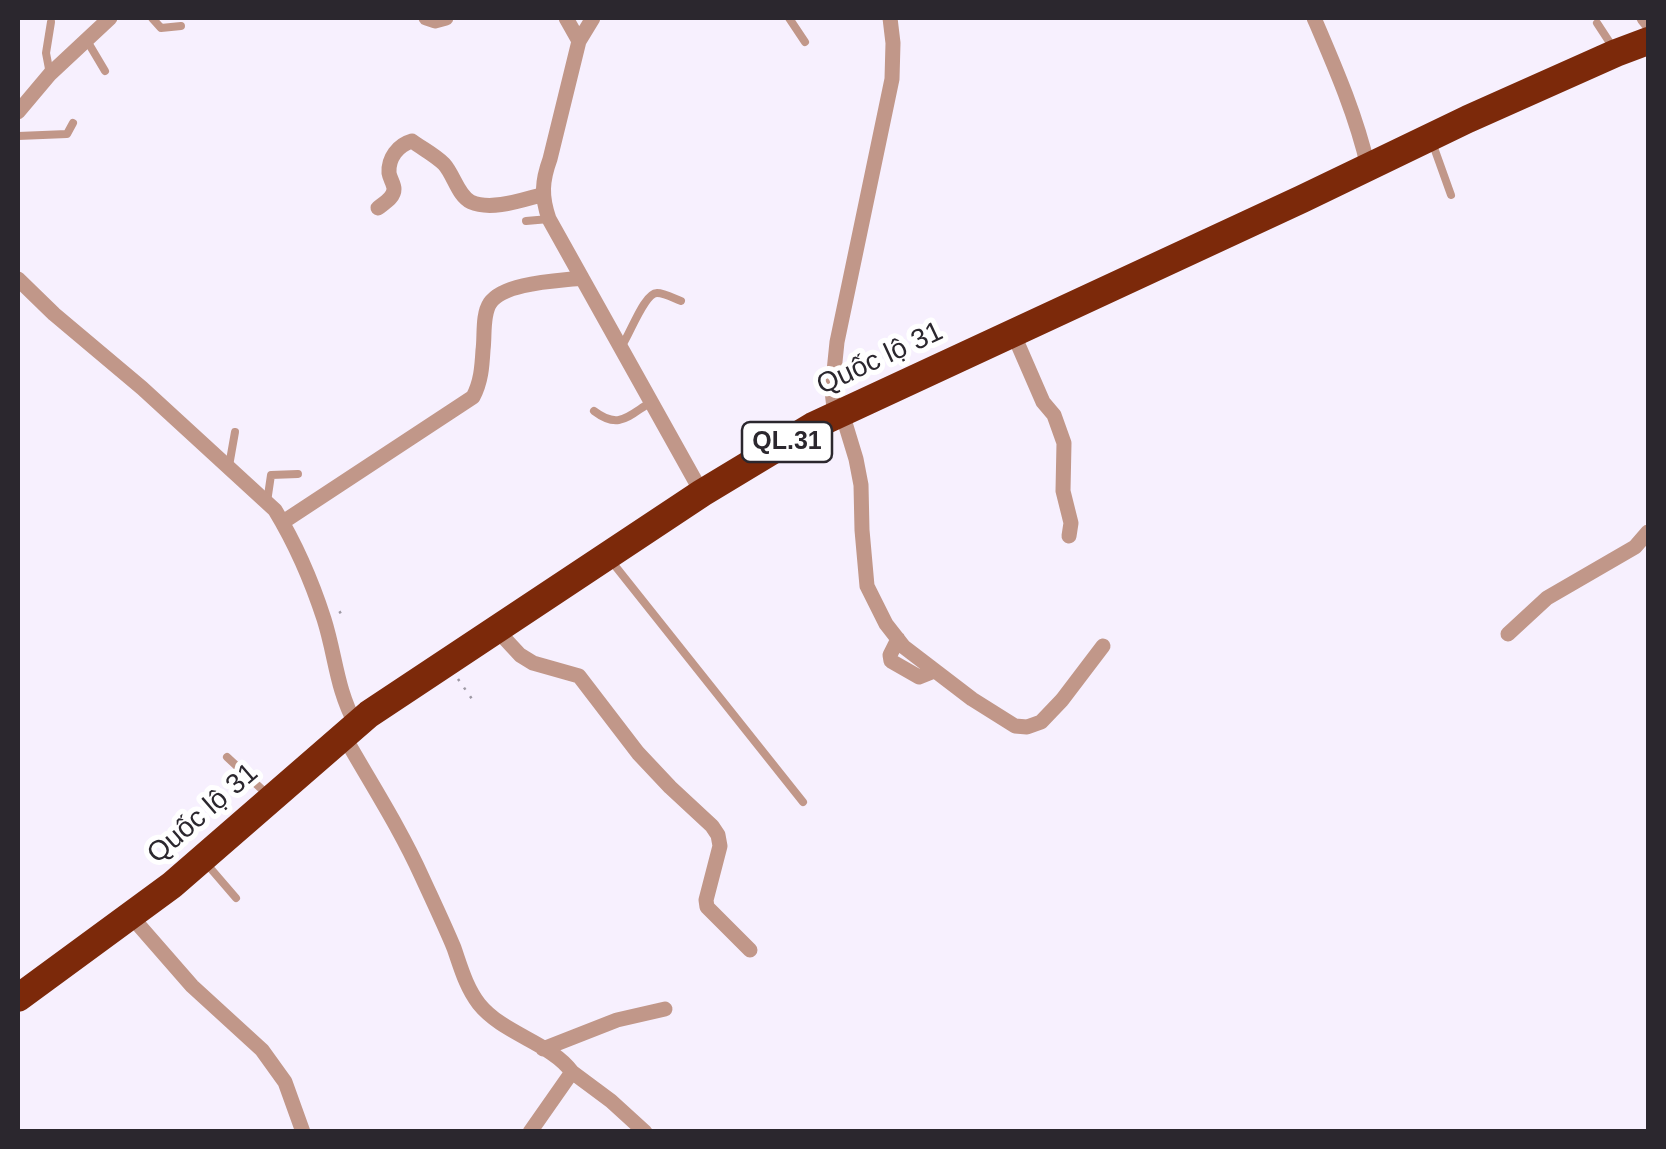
<!DOCTYPE html>
<html>
<head>
<meta charset="utf-8">
<style>
	body { margin:0 }
	#map { position:relative; width:1666px; height:1149px; overflow:hidden; background:#f7f0fe; font-family:Helvetica,sans-serif }
	canvas { display:block }
	.frame { position:absolute; inset:0; border:20px solid #2b272e; pointer-events:none }
</style>
</head>
<body>
<div id="map">
<canvas width="1666" height="1149"></canvas>
<div class="frame"></div>
</div>
<script>
const g = document.querySelector('canvas').getContext('2d');
g.lineJoin = 'round';
function stroke(path, color, width, dash) { g.strokeStyle = color; g.lineWidth = width; g.lineCap = dash ? 'butt' : 'round'; g.setLineDash(dash || []); g.stroke(path); }
function label(font, color, halo, rows, align = 'center') {
  g.font = font + ' Helvetica,sans-serif'; g.lineWidth = 10; g.setLineDash([]); g.textBaseline = 'middle'; g.strokeStyle = halo; g.fillStyle = color; for (const [text, x, y, turn = 0] of rows) {
    g.save(); g.translate(x, y); g.rotate((+turn || 0) * Math.PI / 180); g.textAlign = isNaN(turn) ? turn : align; if (halo) g.strokeText(text, 0, 0); g.fillText(text, 0, 0); g.restore();
  }
}
stroke(new Path2D(`
	M339,613L347,608
	M458,679L472,699`), '#9e99a4', 2.5, [2.5, 8]);
stroke(new Path2D(`
	M152,18L161,28L181,26
	M789,18L805,42
	M1597,23L1614,49
	M86,39L105,71
	M50,74L46,53L51,22
	M18,136L67,134L73,123
	M1432,142L1451,195
	M526,221L549,219
	M621,347C630,335 644,293 657,293C665,293 675,299 681,301
	M594,411C619,430 628,416 651,402
	M229,466L235,432
	M267,502L271,475L298,474
	M612,562L803,802
	M227,757L268,795
	M205,862L236,898`), '#c19789', 8);
stroke(new Path2D(`
	M426,18L435,21L446,18
	M566,18L579,41L550,159C542,181 541,196 549,219L702,493
	M1314,18C1335,67 1356,115 1368,167
	M1644,18L1648,23
	M579,41L593,18
	M18,112L50,74L110,18
	M378,208C384,203 394,198 394,189C394,184 390,179 389,173C388,158 398,145 412,141C423,149 435,155 444,164C454,175 458,196 471,202C491,211 522,200 541,195
	M18,279L54,314L142,388L275,510C295,543 312,582 324,619C336,657 336,688 356,725
	M1013,333L1043,402L1054,415L1064,443L1063,491L1071,523L1069,536
	M842,413L856,459L861,485L862,530L867,586L886,624L904,647L972,699L1015,726L1027,727L1041,722L1062,700L1103,646
	M835,416L832,391L837,342L892,79L893,43L890,18
	M283,522L473,397C481,382 482,367 483,350C485,336 482,315 490,303C504,282 560,281 582,278
	M495,628L520,655L533,663L579,676L638,753L670,787L712,826L718,835L720,846L706,900L707,907L750,950
	M1508,634L1547,598L1635,547L1648,532
	M898,639L890,655L891,661L919,677L934,671
	M344,736C370,782 400,828 422,877C433,901 444,924 454,948C461,968 466,987 479,1004C503,1034 551,1043 572,1072L530,1132
	M130,915L192,986L262,1050L285,1082L303,1132
	M543,1049L617,1020L665,1009
	M572,1072L611,1101L645,1132`), '#c19789', 15);
stroke(new Path2D(`
	M18,998L172,885L369,714L702,493L813,426L1302,199L1468,119L1616,53L1648,41`), '#7c290a', 28);
for (const [x, y, w] of [
	[787,442,90]
]) { const box = new Path2D(); box.roundRect(x - w / 2, y - 20, w, 40, 8); g.fillStyle = '#fff'; g.fill(box); stroke(box, '#2b272e', 2.5); }
label('bold 25px', '#2b272e', null, [
	["QL.31",787,442]
]);
label('28px', '#2b272e', '#fff', [
	["Quốc lộ 31",880,359,-25],
	["Quốc lộ 31",203,814,-41]
]);
</script>
</body>
</html>
